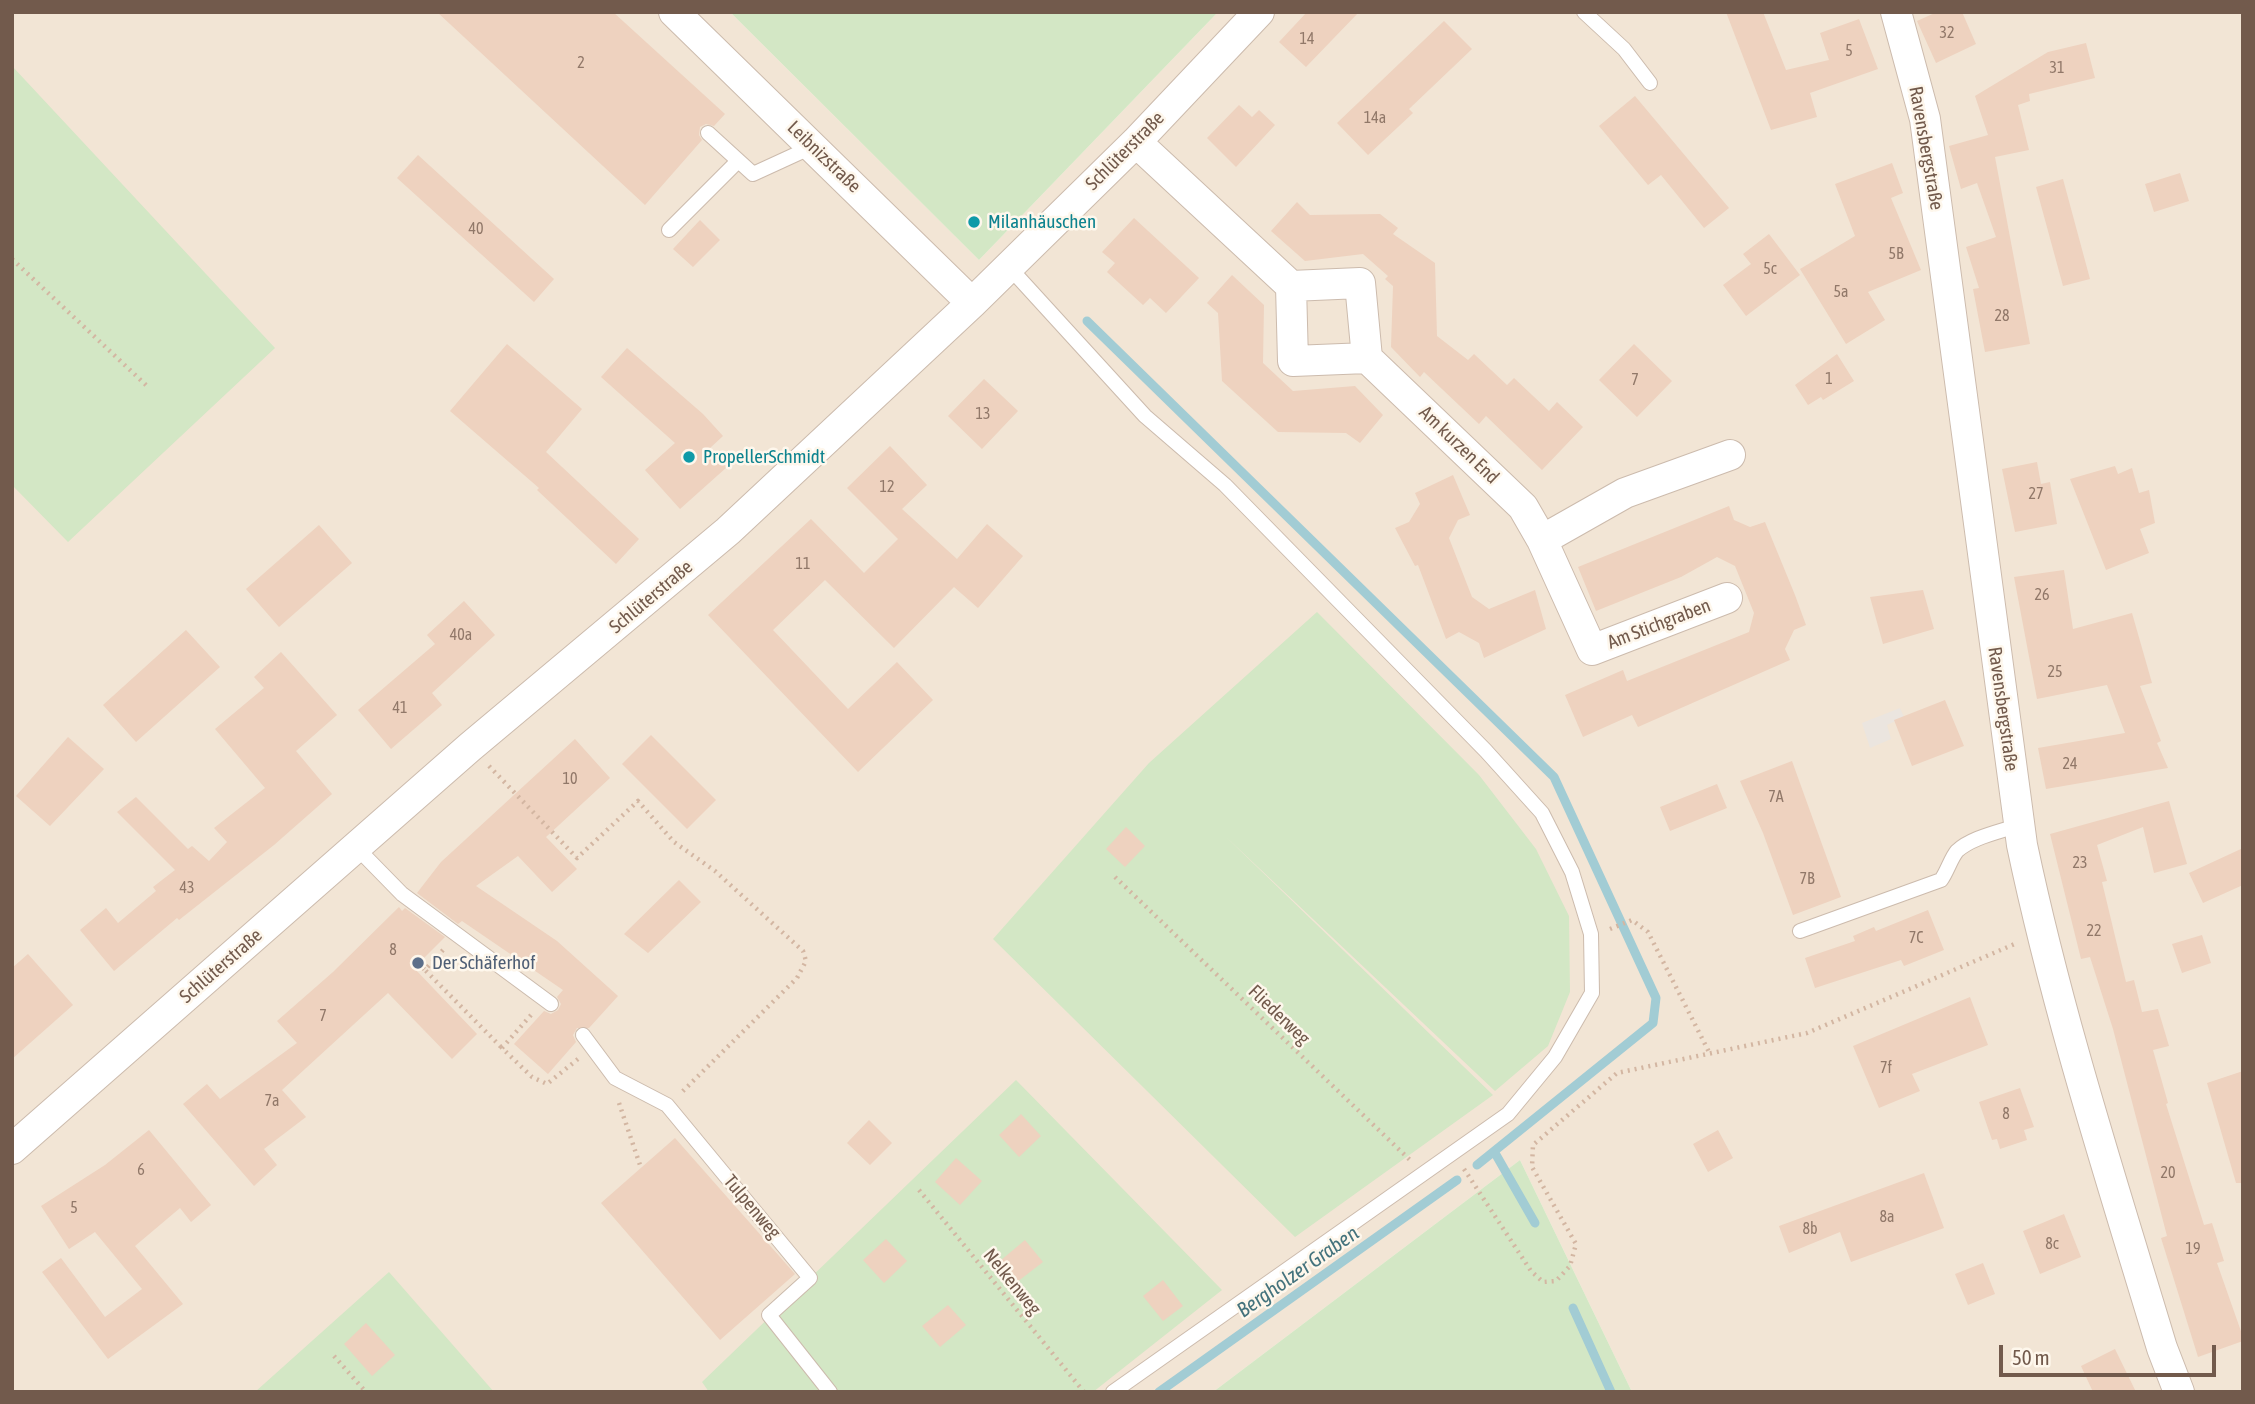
<!DOCTYPE html>
<html>
<head>
<meta charset="utf-8">
<style>
	body { margin:0 }
	#map { position:relative; width:2255px; height:1404px; overflow:hidden; background:#fbf3e6; font-family:"Asap Condensed",sans-serif }
	canvas { display:block }
	.frame { position:absolute; inset:0; border:14px solid #725a4c; pointer-events:none }
	.scale { position:absolute; left:1999px; top:1345px; width:217px; height:32px; box-sizing:border-box; border:4px solid #725a4c; border-top:0; padding-left:9px; font-size:21px; line-height:24px; white-space:nowrap; color:#725a4c; -webkit-text-stroke:5px #fef7ec; paint-order:stroke }
</style>
</head>
<body>
<div id="map">
<canvas width="2255" height="1404"></canvas>
<div class="frame"></div>
<div class="scale">50 m</div>
</div>
<script>
const g = document.querySelector('canvas').getContext('2d');
g.lineJoin = 'round';
function fillPath(path, color) { g.fillStyle = color; g.fill(path, 'evenodd'); }
function stroke(path, color, width, dash) { g.strokeStyle = color; g.lineWidth = width; g.lineCap = dash ? 'butt' : 'round'; g.setLineDash(dash || []); g.stroke(path); }
function label(font, color, halo, rows, align = 'center') {
  g.font = font + ' "Asap Condensed",sans-serif'; g.lineWidth = 5; g.setLineDash([]); g.textBaseline = 'middle'; g.strokeStyle = halo; g.fillStyle = color; for (const [text, x, y, turn = 0] of rows) {
    g.save(); g.translate(x, y); g.rotate((+turn || 0) * Math.PI / 180); g.textAlign = isNaN(turn) ? turn : align; if (halo) g.strokeText(text, 0, 0); g.fillText(text, 0, 0); g.restore();
  }
}
fillPath(new Path2D(`
	M12,12H730L979,260L1218,12H2243V1392H1632L1520,1160L1213,1392H12Z`), '#f2e5d5');
fillPath(new Path2D(`
	M1900,708L1904,717L1887,725L1891,739L1870,748L1862,723Z`), '#ebe5df');
fillPath(new Path2D(`
	M730,12H1218L979,260Z
	M12,66L275,348L68,542L12,485Z
	M1317,612L1479,775L1536,849L1569,916L1570,992L1548,1046L1495,1091L1224,835L1493,1095L1295,1237L993,939L1149,763Z
	M1016,1080L1222,1290L1093,1392H709L702,1382Z
	M1520,1160L1632,1392H1213Z
	M389,1272L494,1392H255Z`), '#d3e7c5');
stroke(new Path2D(`
	M1087,321L1554,777L1656,998L1653,1023L1477,1165
	M1495,1153L1535,1223
	M1573,1308L1611,1392
	M1159,1392L1457,1180`), '#a2ccd4', 9);
fillPath(new Path2D(`
	M437,12H613L725,114L714,126L706,124L700,127L699,135L702,140L645,205Z
	M1307,12H1359L1306,67L1279,42Z
	M1726,12H1763L1786,70L1829,60L1820,33L1859,19L1878,69L1810,93L1817,117L1771,130Z
	M1937,12H1962L1976,44L1936,63L1917,21Z
	M1444,21L1472,49L1409,109L1413,113L1368,155L1337,123Z
	M2086,43L2095,78L2029,94L2030,101L2018,105L2029,150L1995,157L2030,344L1985,352L1973,289L1979,288L1966,247L1996,237L1977,183L1961,189L1949,146L1988,135L1975,96L2048,52Z
	M1635,96L1729,208L1704,228L1661,175L1648,185L1599,126Z
	M1239,105L1252,117L1259,110L1275,125L1236,167L1207,138Z
	M418,155L554,279L534,302L397,178Z
	M1892,163L1903,193L1891,198L1921,270L1868,292L1885,320L1846,344L1800,269L1855,236L1835,184Z
	M2180,173L2189,201L2154,212L2145,184Z
	M2063,179L2090,279L2063,286L2036,187Z
	M1297,202L1310,215L1380,214L1398,228L1393,234L1435,263L1437,336L1468,360L1474,354L1507,385L1514,378L1549,411L1557,402L1583,427L1542,470L1486,416L1479,424L1424,372L1420,377L1391,347L1393,286L1385,279L1388,276L1363,254L1305,261L1271,231Z
	M1134,218L1199,278L1166,313L1150,298L1143,305L1107,272L1115,263L1102,252Z
	M700,220L720,240L693,267L673,249Z
	M1769,234L1800,275L1746,316L1723,285L1751,264L1743,254Z
	M1232,275L1264,305L1263,363L1293,391L1355,386L1383,415L1360,443L1346,433L1278,432L1222,381L1218,313L1207,303Z
	M507,344L582,409L546,452L639,539L616,564L537,490L539,488L450,411Z
	M1634,344L1672,381L1637,417L1599,380Z
	M627,348L703,414L723,436L710,448L727,467L680,509L645,470L675,443L601,377Z
	M1837,354L1854,381L1823,400L1821,397L1808,405L1795,385Z
	M984,379L1018,411L982,449L948,416Z
	M890,446L927,485L902,509L957,559L987,524L1023,556L978,608L954,587L894,648L825,580L773,630L848,709L897,662L933,700L858,772L708,615L811,519L864,573L898,539L847,488Z
	M2037,462L2041,484L2050,482L2057,524L2015,532L2002,469Z
	M2115,466L2118,474L2132,468L2139,493L2149,490L2155,523L2140,529L2149,553L2106,570L2070,479Z
	M1453,475L1470,515L1458,520L1449,538L1472,597L1489,609L1535,590L1546,629L1484,658L1479,643L1459,632L1446,639L1418,565L1415,566L1395,528L1409,522L1420,504L1415,493Z
	M1729,506L1734,520L1750,527L1765,522L1795,595L1806,625L1794,630L1785,649L1790,660L1638,727L1632,715L1583,737L1565,695L1623,670L1627,681L1749,632L1754,613L1735,566L1717,557L1681,577L1596,611L1578,567Z
	M319,525L352,563L279,627L246,589Z
	M2064,570L2073,629L2132,613L2152,683L2140,686L2161,741L2157,743L2168,768L2046,789L2038,748L2125,733L2107,685L2037,699L2014,577Z
	M1923,590L1934,629L1883,644L1870,597Z
	M464,601L495,635L432,693L442,705L391,749L358,710L435,644L427,635Z
	M186,630L220,667L136,742L103,705Z
	M281,652L337,715L296,751L332,794L274,845L179,920L177,918L114,971L80,930L106,908L118,923L156,891L153,887L175,870L117,812L136,797L188,849L192,846L209,861L227,842L214,828L265,788L215,729L264,688L254,677Z
	M1945,700L1964,746L1912,766L1894,720Z
	M651,735L716,800L687,829L622,764Z
	M68,737L104,769L50,826L16,796Z
	M575,739L610,778L546,837L577,869L552,892L518,856L476,886L557,941L618,996L589,1028H577L573,1035L576,1042L548,1074L514,1044L544,1011L551,1014L558,1010L561,1004L557,997L563,990L462,921L458,924L417,893L441,862Z
	M1792,761L1841,897L1793,915L1763,833L1740,781Z
	M1717,784L1727,808L1670,831L1660,807Z
	M2169,801L2187,864L2154,873L2143,827L2097,845L2107,881L2102,882L2126,982L2134,980L2142,1012L2158,1009L2169,1046L2153,1050L2168,1103L2166,1104L2204,1225L2212,1223L2224,1261L2217,1263L2243,1337V1341L2198,1357L2161,1238L2167,1236L2113,1029L2090,957L2081,959L2050,834Z
	M1126,827L1145,846L1125,867L1106,849Z
	M2243,848V885L2203,903L2189,873Z
	M679,880L701,902L648,953L624,934Z
	M399,907L402,911L405,908L445,937L414,968L477,1034L452,1059L388,993L282,1090L306,1117L264,1149L277,1165L254,1186L183,1104L207,1084L220,1099L297,1043L277,1021L333,972Z
	M1928,910L1944,950L1904,966L1901,960L1815,988L1805,958L1855,941L1853,936L1874,927L1876,931Z
	M2202,935L2211,963L2182,973L2172,944Z
	M28,954L73,1005L12,1059V968Z
	M1970,997L1988,1045L1912,1074L1920,1091L1879,1108L1853,1046Z
	M2243,1071V1183H2236L2207,1083Z
	M2020,1088L2034,1127L2024,1130L2027,1140L2000,1149L1997,1139L1992,1140L1979,1102Z
	M1021,1114L1041,1136L1019,1157L999,1135Z
	M869,1120L892,1143L870,1165L847,1143Z
	M149,1130L211,1205L191,1222L180,1208L135,1246L183,1304L108,1359L42,1272L61,1258L105,1317L142,1289L95,1232L69,1249L41,1206L105,1165Z
	M1718,1130L1733,1158L1708,1172L1693,1144Z
	M675,1138L795,1274L720,1340L601,1203Z
	M956,1158L982,1181L960,1205L935,1182Z
	M1924,1173L1944,1228L1851,1262L1840,1232L1789,1253L1779,1226Z
	M2064,1214L2081,1257L2040,1274L2023,1231Z
	M886,1239L907,1261L884,1283L863,1260Z
	M1025,1240L1043,1262L1017,1282L1000,1261Z
	M1983,1263L1995,1294L1968,1305L1955,1274Z
	M1163,1280L1183,1306L1163,1321L1143,1296Z
	M948,1305L966,1325L940,1347L922,1326Z
	M366,1323L395,1355L372,1376L344,1344Z
	M2115,1349L2136,1392H2093L2081,1366Z`), '#eed2bf');
const lane = new Path2D(`
	M1584,12L1624,49L1650,83
	M708,133L753,174L814,146
	M669,230L738,161
	M1008,266L1145,416L1225,485L1486,751L1542,813L1572,872L1591,934L1592,993L1555,1057L1508,1114L1113,1392
	M356,847L402,894L551,1004
	M1800,931L1941,880C1947,872 1951,858 1957,851C1972,837 2000,832 2019,825
	M583,1035L615,1078L667,1105L810,1278L769,1315L830,1392`);
const street = new Path2D(`
	M674,12L972,303
	M1896,12L1925,119L2022,845C2058,1016 2112,1182 2162,1348L2179,1392
	M1136,142L1291,286
	M1367,358L1293,361L1291,286L1360,283L1367,358L1523,507L1542,540L1592,650L1727,598
	M1542,540L1625,493L1730,455
	M12,1149L470,747L728,531L972,303L1136,142L1259,12`);
stroke(lane, '#ccbbad', 16);
stroke(street, '#ccbbad', 32);
stroke(new Path2D(`
	M12,259L147,386
	M489,766L577,858L638,801L674,842L715,871L803,951L806,961L797,978L681,1093
	M1115,877L1410,1160
	M1610,929L1632,920L1648,932L1710,1054
	M443,950L425,970L502,1048
	M418,963L425,970
	M531,1015L502,1048L532,1077L547,1084L578,1059
	M619,1103L641,1168
	M1464,1169L1531,1271L1543,1282L1556,1281L1570,1266L1576,1244L1532,1167L1533,1145L1617,1073L1807,1033L2017,943
	M919,1190L1084,1392
	M334,1356L366,1392`), '#d3b6a2', 4.5, [2, 5]);
stroke(lane, '#fff', 14);
stroke(street, '#fff', 30);
for (const [x, y, r, color] of [
	[974,222,7,"#0f9aa8"],
	[689,457,7,"#0f9aa8"],
	[418,963,7,"#5c6f8a"]
]) { const dot = new Path2D(); dot.arc(x, y, r, 0, 2 * Math.PI); g.fillStyle = color; g.fill(dot); stroke(dot, '#fef7ec', 2.5); }
label('16px', '#917869', null, [
	["32",1947,33],
	["14",1307,39],
	["5",1849,51],
	["2",581,63],
	["31",2057,68],
	["14a",1375,118],
	["40",476,229],
	["5B",1896,254],
	["5c",1770,269],
	["5a",1841,292],
	["28",2002,316],
	["1",1829,379],
	["7",1635,380],
	["13",983,414],
	["12",887,487],
	["27",2036,494],
	["11",803,564],
	["26",2042,595],
	["40a",461,635],
	["25",2055,672],
	["41",400,708],
	["24",2070,764],
	["10",570,779],
	["7A",1776,797],
	["23",2080,863],
	["7B",1807,879],
	["43",187,888],
	["22",2094,931],
	["7C",1916,938],
	["8",393,950],
	["7",323,1016],
	["7f",1886,1068],
	["7a",272,1101],
	["8",2006,1114],
	["6",141,1170],
	["20",2168,1173],
	["5",74,1208],
	["8a",1887,1217],
	["8b",1810,1229],
	["8c",2052,1244],
	["19",2193,1249]
]);
label('19px', '#725a4c', '#fef7ec', [
	["Ravensbergstraße",1926,148,80],
	["Schlüterstraße",1125,151,-45],
	["Leibnizstraße",824,157,44],
	["Am kurzen End",1459,445,44],
	["Schlüterstraße",651,597,-40],
	["Am Stichgraben",1659,624,-21],
	["Ravensbergstraße",2003,709,82],
	["Schlüterstraße",221,966,-41],
	["Fliederweg",1279,1015,44],
	["Tulpenweg",752,1207,50],
	["Nelkenweg",1012,1282,51]
]);
label('19px', '#0d838f', '#fef7ec', [
	["Milanhäuschen",988,222],
	["PropellerSchmidt",703,457]
], 'left');
label('19px', '#4e5e75', '#fef7ec', [
	["Der Schäferhof",432,963]
], 'left');
label('italic 21px', '#44737d', '#fef7ec', [
	["Bergholzer Graben",1298,1272,-35]
]);
</script>
</body>
</html>
